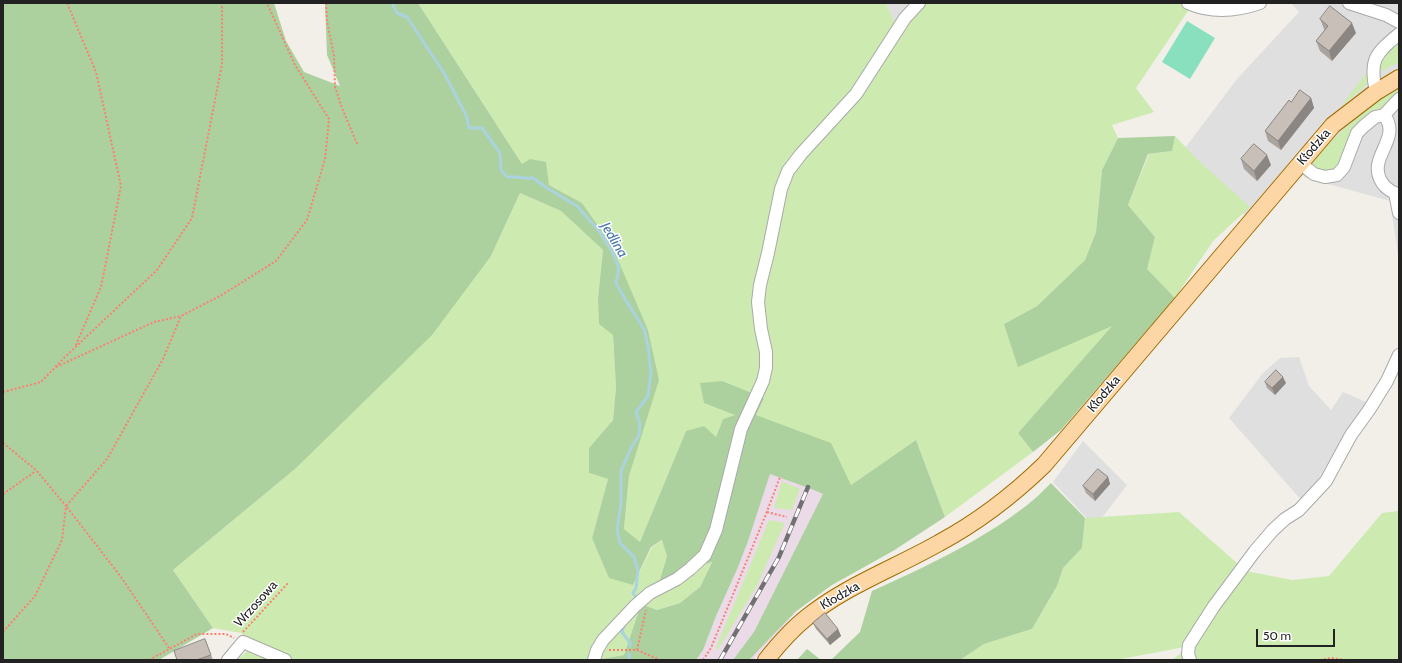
<!DOCTYPE html>
<html>
<head>
<meta charset="utf-8">
<style>
	body { margin:0 }
	#map { position:relative; width:1402px; height:663px; overflow:hidden; background:#f2efe9; font-family:Cabin,sans-serif }
	canvas { display:block }
	.frame { position:absolute; inset:0; border:4px solid #222; pointer-events:none }
	.scale { position:absolute; left:1256px; top:629px; width:79px; height:18px; box-sizing:border-box; border:2px solid #222; border-top:0; padding-left:5px; font-size:12px; line-height:14px; white-space:nowrap; color:#222; -webkit-text-stroke:3px #fff; paint-order:stroke }
</style>
</head>
<body>
<div id="map">
<canvas width="1402" height="663"></canvas>
<div class="frame"></div>
<div class="scale">50 m</div>
</div>
<script>
const g = document.querySelector('canvas').getContext('2d');
g.lineJoin = 'round';
function fillPath(path, color) { g.fillStyle = color; g.fill(path, 'evenodd'); }
function stroke(path, color, width, dash) { g.strokeStyle = color; g.lineWidth = width; g.lineCap = dash ? 'butt' : 'round'; g.setLineDash(dash || []); g.stroke(path); }
function label(font, color, halo, rows, align = 'center') {
  g.font = font + ' Cabin,sans-serif'; g.lineWidth = 3; g.setLineDash([]); g.textBaseline = 'middle'; g.strokeStyle = halo; g.fillStyle = color; for (const [text, x, y, turn = 0] of rows) {
    g.save(); g.translate(x, y); g.rotate((+turn || 0) * Math.PI / 180); g.textAlign = isNaN(turn) ? turn : align; if (halo) g.strokeText(text, 0, 0); g.fillText(text, 0, 0); g.restore();
  }
}
fillPath(new Path2D(`
	M886,3H908L894,23Z
	M1291,3H1399V261L1390,201L1306,178L1290,165L1246,217L1182,152L1237,79L1299,12Z
	M1299,357L1309,386L1331,410L1343,392L1368,403L1346,431L1311,492L1302,501L1229,418L1263,373L1280,358Z
	M1083,441L1127,485L1095,527L1053,482Z`), '#e0dfdf');
fillPath(new Path2D(`
	M763,415L823,434L836,447L816,590L753,660H676L705,586Z`), '#ebdbe8');
fillPath(new Path2D(`
	M418,3H886L894,22L908,3H1180L1190,8L1136,88L1154,112L1112,125L1118,138L1102,170L1096,232L1085,260L1037,306L1004,324L1113,326L1018,433L1033,452L945,517L916,440L851,485L755,415L764,398L736,415L723,419L716,437L686,431L640,543L624,529L629,476L658,380L648,330L582,203L549,185L522,164Z
	M1399,38V62L1376,74V65Z
	M1369,70L1367,84L1360,91L1340,107Z
	M1399,88V95L1375,112L1342,165L1329,174L1314,168L1312,165L1314,160C1339,131 1366,108 1399,88Z
	M1175,136L1200,162L1250,207L1213,241L1175,298L1146,269L1155,237L1128,205L1149,154L1171,151Z
	M520,193L561,211L603,250L598,298L613,335L616,387L613,420L589,448V473L608,479L592,538L633,585L652,547L663,540L667,556L658,586L695,567L712,561L700,587L680,603L657,610L641,604L624,655L595,660H237L256,643L241,633L213,628L173,570L295,469L491,256Z
	M782,481L800,489L792,510L774,508Z
	M1399,511V660H1172L1190,646L1116,660H960L984,644L1032,629L1057,586L1063,568L1082,548L1085,518L1179,512L1246,571L1292,580L1329,576L1382,513Z
	M769,520L785,523L757,586L717,651L716,647Z`), '#cdebb0');
fillPath(new Path2D(`
	M3,3H274L286,41L304,72L340,86L327,55L325,3H418L522,164L530,159L546,162L549,185L582,203L612,246L648,330L659,380L629,476L624,529L640,542L686,431L704,426L716,437L723,419L735,415L704,403L700,383L722,381L764,398L756,415L831,443L851,485L916,440L945,517L893,551L832,585L795,612L749,660H733L754,632L823,494L814,490L770,474L748,541L738,567L716,616L703,650L696,660H595L624,655L641,604L657,610L680,603L700,587L712,562L695,567L658,586L667,556L662,540L651,547L633,585L609,578L592,538L608,479L589,473V448L613,420L616,387L613,335L599,324L598,298L603,250L561,211L520,193L491,256L432,335L295,469L173,570L213,628L159,660H3Z
	M1175,136L1172,151L1148,154L1128,205L1155,237L1147,269L1175,298L1061,430L1033,452L1018,433L1112,326L1018,367L1004,324L1037,306L1085,260L1096,232L1102,170L1118,138Z
	M1051,483L1085,518L1082,548L1063,568L1057,586L1032,629L984,644L960,660H831L860,632L872,591C925,567 979,542 1026,506C1035,499 1043,491 1051,483Z
	M807,649L821,660H797Z`), '#add19e');
fillPath(new Path2D(`
	M1187,21L1215,38L1190,79L1162,62Z`), '#88e0be');
stroke(new Path2D(`
	M392,3L397,13L407,17L444,73L467,117L469,128H482L500,153L501,170L507,177C517,176 524,179 533,178L547,188L577,206L599,231L613,253L619,268L616,283L625,299L644,329L648,346L651,373L648,396L636,412L640,424L639,435L631,448L621,471V503L617,531L620,543L634,557L638,570L636,588L633,593L636,597L635,600
	M624,625L622,632L630,643V646
	M629,654V660`), '#aad3df', 3);
const minor = new Path2D(`
	M1188,3C1211,13 1237,11 1260,3
	M1349,3L1386,15L1399,22
	M1376,92C1369,60 1375,54 1399,34
	M1384,115C1402,138 1369,156 1380,179C1383,186 1388,190 1395,193
	M1300,163L1314,174L1325,177L1337,175L1344,167L1357,133L1364,126L1375,117L1384,115L1399,99
	M1395,193L1399,213
	M228,660L243,642L285,660
	M594,660L597,650L603,640L635,606L650,593L677,579L690,569L705,555L716,530L741,429L763,381L766,368V352L761,329L758,302L760,285L768,253L781,189L788,171L801,154L856,94L905,18L919,3
	M1190,660L1188,654L1189,645L1214,606L1255,551L1273,530L1285,519L1299,510L1326,481L1351,435L1369,410L1387,381L1399,355`);
const major = new Path2D(`
	M766,660C778,645 791,630 806,618C845,586 895,568 939,543C978,522 1012,496 1044,465L1333,125L1376,92L1399,78`);
stroke(minor, '#a9a9a9', 14);
stroke(major, '#a06b00', 18);
stroke(new Path2D(`
	M67,3L96,72L121,186L101,287L75,347
	M326,3L327,21L334,56L335,87L342,108L358,146
	M56,367L154,322L181,316
	M3,392L41,382L65,357L157,270L192,218L222,64V3
	M3,443L36,470L66,506L62,540L35,596L3,632
	M3,494L36,471
	M767,512L787,517
	M243,632L289,582
	M169,648L121,577L66,506L107,459L163,359L181,316L220,296L276,261L307,220L325,159L329,119L295,65L267,3
	M609,650H637L660,660
	M637,650L646,610
	M149,660L197,634H226L234,638
	M703,660L711,648L766,514L780,477
	M1320,660L1331,658L1346,660`), '#fa8072', 2, [2, 2]);
stroke(minor, '#fff', 12);
stroke(major, '#fcd6a4', 16);
const rail = new Path2D(`
	M720,660L779,557L808,487`);
stroke(rail, '#707070', 4.5);
stroke(rail, '#fff', 3, [9]);
fillPath(new Path2D(`
	M1320,19L1356,33L1332,61L1320,51L1316,41L1325,30L1324,29Z
	M1311,98L1314,108L1281,150L1268,141L1265,131L1291,102Z
	M1241,159L1271,165L1257,181L1244,169Z
	M1265,382L1286,383L1275,395L1267,388Z
	M1108,477L1110,484L1095,501L1086,493L1083,486Z
	M813,623L838,629L841,636L830,645L816,629Z
	M211,655L213,660H177Z`), '#aba49e');
fillPath(new Path2D(`
	M1352,23L1356,33L1332,61L1329,51Z
	M1311,98L1314,108L1281,150L1278,141Z
	M1267,155L1271,165L1257,181L1254,171Z
	M1283,377L1286,383L1275,395L1272,388Z
	M1108,477L1110,484L1095,501L1093,494Z
	M838,629L841,636L830,645L827,639Z`), '#8b8681');
const building = new Path2D(`
	M1330,6L1352,23L1329,51L1316,41L1328,26L1320,19Z
	M1300,90L1311,98L1278,141L1265,131L1289,100L1291,102Z
	M1254,144L1267,155L1254,171L1241,159Z
	M1276,370L1283,377L1272,388L1265,382Z
	M1098,469L1108,477L1093,494L1083,486Z
	M825,613L838,629L827,639L813,623Z
	M205,639L211,655L196,660H177L174,651Z`);
fillPath(building, '#c7bfb8');
stroke(building, '#8b8681', 1);
label('13px', '#222', '#fff', [
	["Kłodzka",1314,147,-49],
	["Kłodzka",1104,394,-50],
	["Kłodzka",840,596,-30],
	["Wrzosowa",256,604,-48]
]);
label('italic 14px', '#4a7aab', '#fff', [
	["Jedlina",614,240,59]
]);
</script>
</body>
</html>
